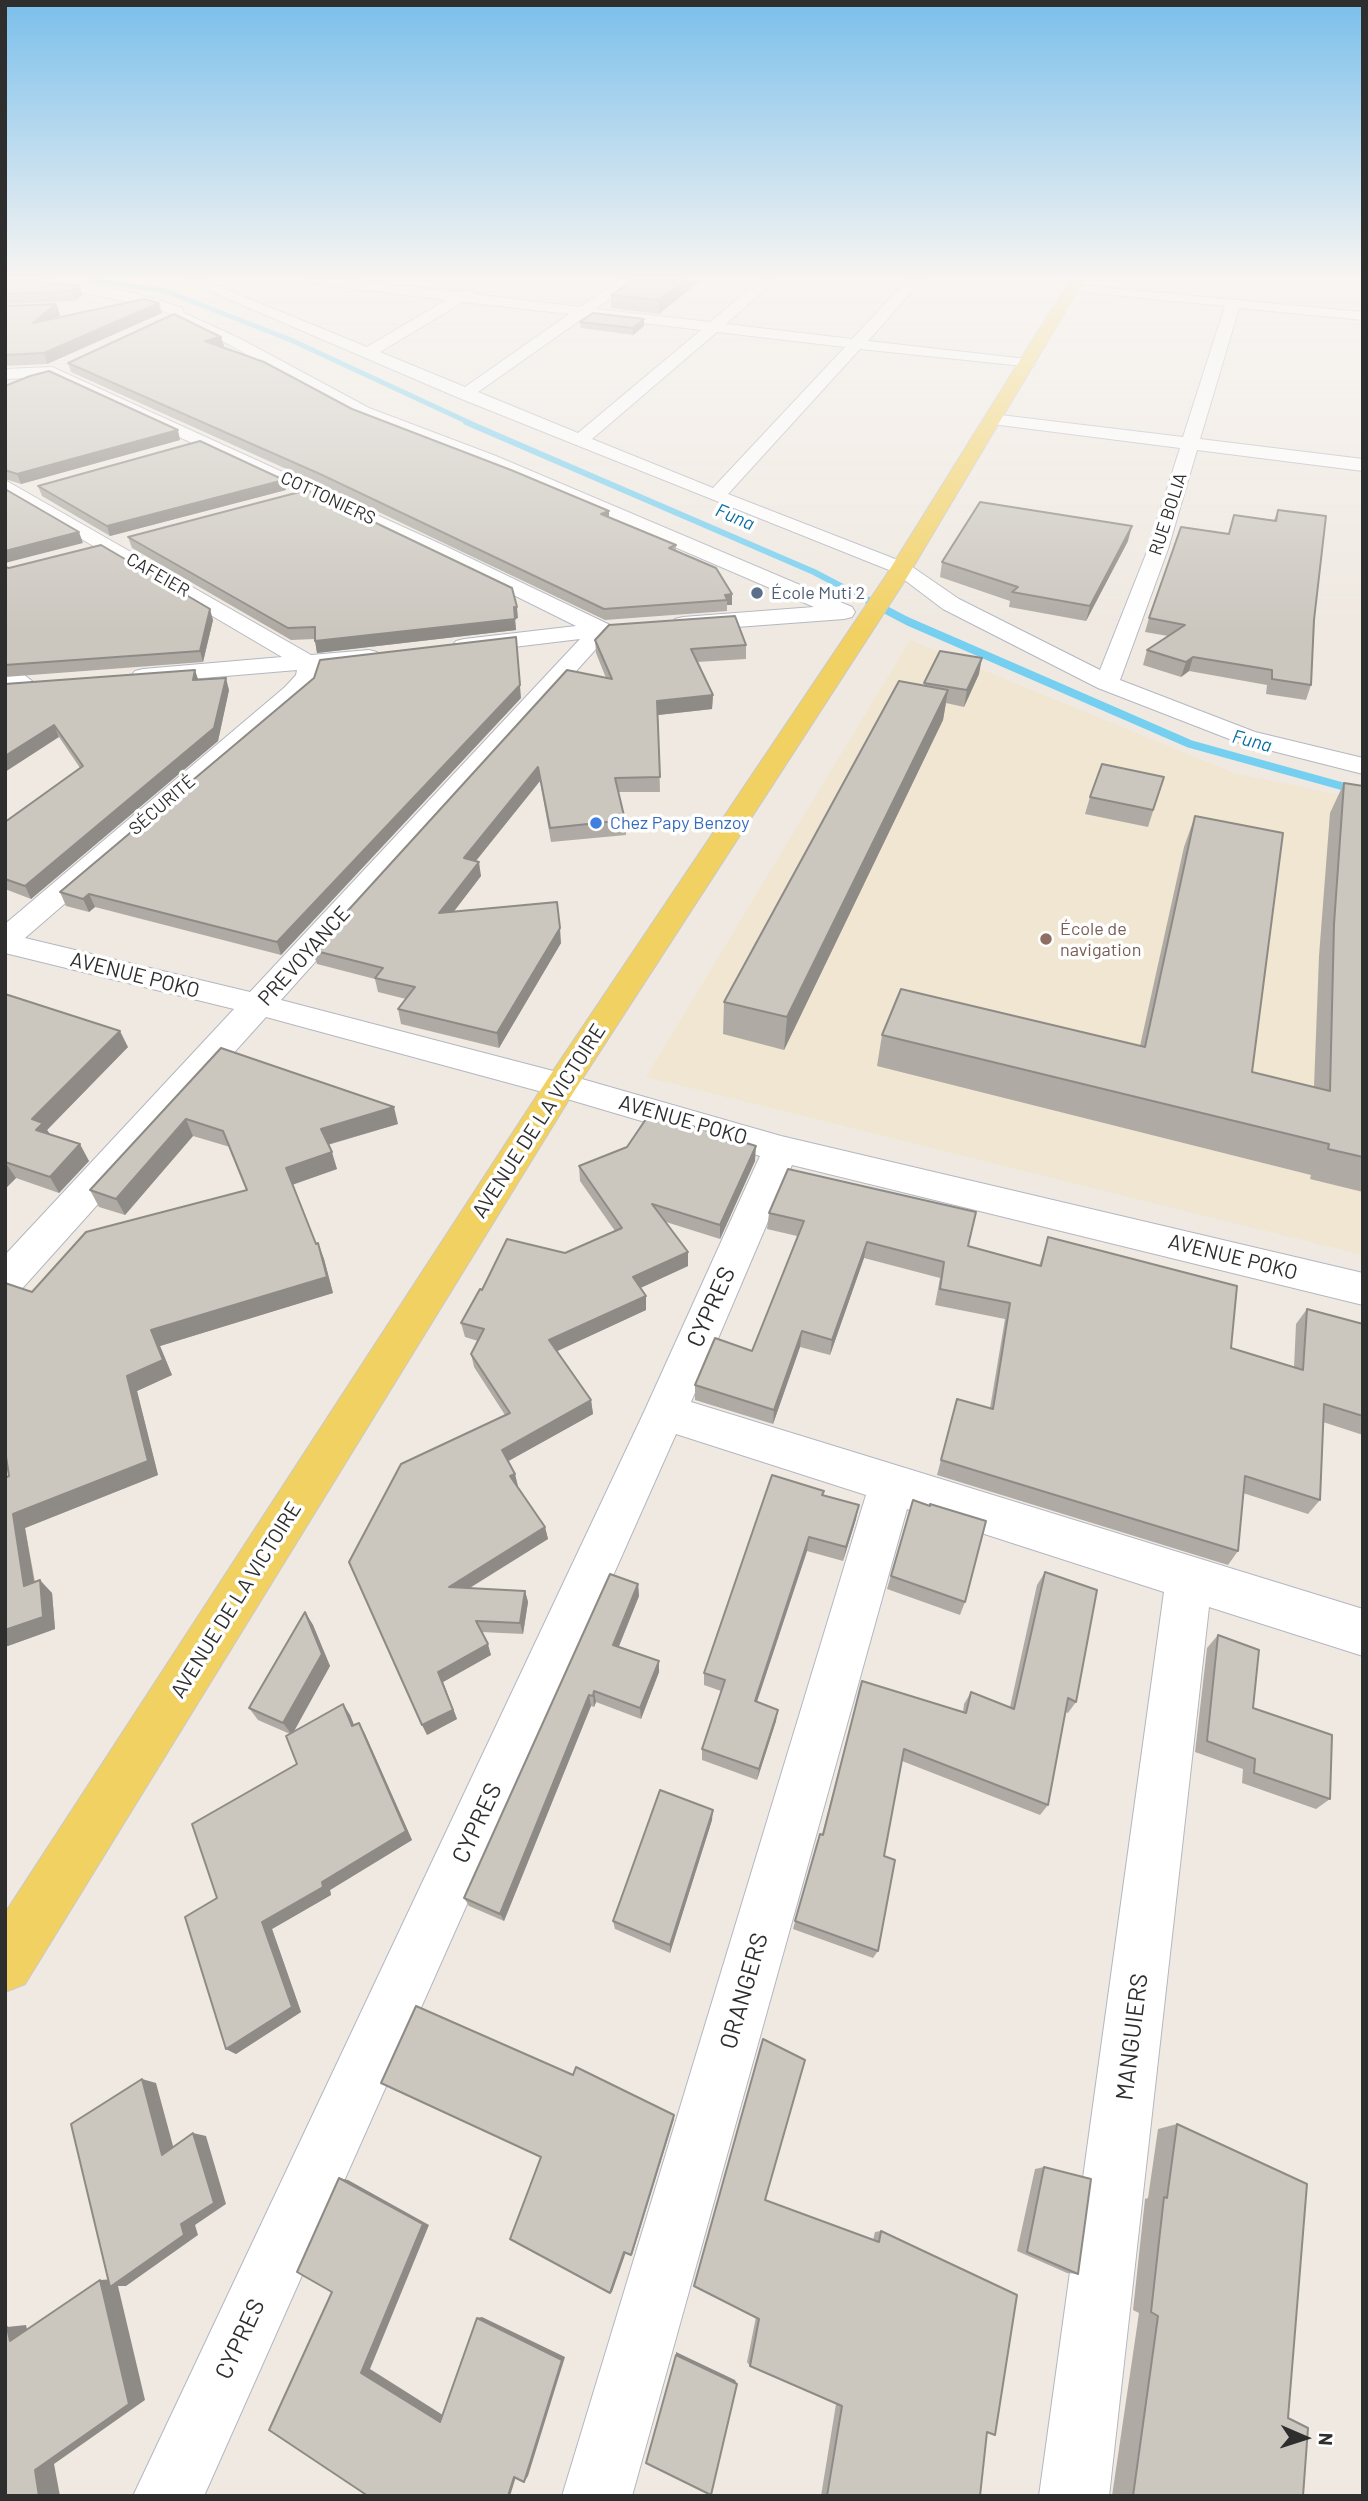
<!DOCTYPE html>
<html>
<head>
<meta charset="utf-8">
<style>
	body { margin:0 }
	#map { position:relative; width:1368px; height:2501px; overflow:hidden; background:#efe9e1; font-family:Barlow,sans-serif }
	canvas { display:block }
	.frame { position:absolute; inset:0; border:7px solid #2e2e2e; pointer-events:none }
	.north { position:absolute; left:1270px; top:2403px; width:70px; height:70px; -webkit-text-stroke:5px #fff; paint-order:stroke; rotate:93deg; font-size:19px; font-weight:700; line-height:28px; text-align:center; color:#2e2e2e }
	.north::after { content:''; display:block; margin:auto; width:24px; height:32px; background:#2e2e2e; clip-path:polygon(50% 0,100% 100%,50% 72%,0 100%) }
</style>
</head>
<body>
<div id="map">
<canvas width="1368" height="2501"></canvas>
<div class="frame"></div>
<div class="north">N</div>
</div>
<script>
const g = document.querySelector('canvas').getContext('2d');
g.lineJoin = 'round';
function fillPath(path, color) { g.fillStyle = color; g.fill(path, 'evenodd'); }
function stroke(path, color, width, dash) { g.strokeStyle = color; g.lineWidth = width; g.lineCap = dash ? 'butt' : 'round'; g.setLineDash(dash || []); g.stroke(path); }
function label(font, color, halo, rows, align = 'center') {
  g.font = font + ' Barlow,sans-serif'; g.lineWidth = 7; g.setLineDash([]); g.textBaseline = 'middle'; g.strokeStyle = halo; g.fillStyle = color; for (const [text, x, y, turn = 0] of rows) {
    g.save(); g.translate(x, y); g.rotate((+turn || 0) * Math.PI / 180); g.textAlign = isNaN(turn) ? turn : align; if (halo) g.strokeText(text, 0, 0); g.fillText(text, 0, 0); g.restore();
  }
}
fillPath(new Path2D(`
	M910,640L1234,773L1363,800V1255L646,1077Z`), '#f0e6d1');
stroke(new Path2D(`
	M91,280L165,291L291,340L470,423`), '#75cff0', 5);
stroke(new Path2D(`
	M466,422L814,572L873,603`), '#75cff0', 6);
stroke(new Path2D(`
	M869,601L907,621L1190,744L1363,792`), '#75cff0', 8);
const minor = new Path2D(`
	M33,280C82,280 136,291 182,308L184,313L239,338L369,408L496,456L852,607L855,612L852,617L844,619L683,631L675,629L672,624L675,619L683,617L814,607L482,464L357,416L228,344L171,318L169,313L149,306L40,284Z
	M184,280H203L367,347L446,300L316,284L309,280H352L458,292L472,290L473,294L580,307L619,280H635L596,309L710,322L760,280H776L726,324L852,339L907,280H922L868,341L1027,359L1033,361L1035,364L1033,367L860,349L728,494L908,564L959,599L1100,670L1148,549L1180,448L992,424L983,419L992,414L1183,437L1225,306L1073,291L1068,290V284L1363,312V320L1239,308L1200,439L1363,459V471L1197,450L1168,549L1120,680L1255,732L1363,758V774L1237,742L1098,688L943,609L894,572L459,398ZM463,302L569,314L465,387L380,352ZM586,316L701,330L578,433L478,392ZM717,332L845,347L713,488L592,439Z
	M52,367L445,546L610,625L613,630L281,1000L561,1073L781,1136L1363,1273V1305L792,1165L691,1402L1363,1609V1656L1209,1607L1109,2496H1039L1164,1592L907,1509L632,2496H562L866,1495L676,1434L204,2496H133L644,1412L760,1156L557,1096L266,1017L19,1292L5,1296V1255L234,1009L5,953V924L285,687L296,675L297,670L143,683L135,681L131,676L135,671L143,669L282,657L5,494V480L311,655L369,650L377,652L381,657L377,662L321,668L320,677L303,697L25,938L250,992L580,639L464,653L456,651L452,646L456,641L464,639L576,626L431,554L50,377L5,379V369Z
	M5,664L13,666L37,685C30,700 22,719 5,723V700L12,687L5,682Z`);
const major = new Path2D(`
	M1070,280H1084L906,579L573,1093L25,1984L5,1992V1913L549,1077L885,577Z`);
stroke(minor, '#b4b7c1', 2);
stroke(major, '#c9c9c9', 2);
fillPath(minor, '#fff');
fillPath(major, '#f2d163');
fillPath(new Path2D(`
	M5,280H41L42,283L79,285L82,295L75,301L5,304Z
	M701,280L659,314L611,308V295Z
	M56,304L60,315L55,318L162,313L47,364L5,366V306Z
	M644,319V326L633,335L581,328L580,322Z
	M221,337L224,346L221,347L352,409L609,511V517L676,545V551L732,594V605H727V611L605,620L322,485L71,372L68,363Z
	M5,386L180,440L21,484L5,479Z
	M284,480L286,490L110,536L42,496L38,486Z
	M1278,510L1314,620L1311,685L1306,700L1266,694L1267,685L1189,671L1181,677L1143,665L1147,650L1168,636L1145,632L1149,618L1228,534L1234,515L1274,520Z
	M128,537L518,618L515,619L516,630L317,653L315,639L291,640L132,548Z
	M1128,541L1086,621L1009,607L1010,601L940,577L942,562Z
	M5,567L213,620L203,662L5,677Z
	M595,640L746,645V659L697,662L713,695L712,709L658,715L660,792H618L625,820L626,835L551,842L540,781L476,861L481,876L454,911L561,943L499,1048L401,1024L398,1009L406,999L378,992L375,979L317,964L312,950L606,678L596,653Z
	M979,674L964,707L946,703L943,720L784,1050L723,1034L724,1002L924,685V683Z
	M198,680L229,690L218,741L31,899L5,889V822L80,768L59,737L5,684Z
	M521,698L281,955L95,907L89,912L66,906L60,892Z
	M1164,777L1148,827L1085,814L1090,797Z
	M1344,783L1363,786V1192L1310,1179L1311,1175L877,1066L882,1035L1140,1046L1184,847L1195,816L1252,1072L1314,1087L1319,956L1330,813Z
	M5,994L128,1047L47,1130L50,1134L89,1161L59,1193L16,1178L5,1189Z
	M221,1048L398,1124L328,1145L337,1169L293,1184L316,1244L318,1243L324,1259L333,1293L160,1346L172,1375L137,1391L158,1475L25,1528L35,1582L52,1593L55,1629L5,1647V1478L9,1476L32,1292L247,1190L230,1147L193,1136L125,1215L99,1207L90,1190Z
	M755,1161L720,1239L666,1222L688,1266L640,1288L646,1296V1310L557,1351L591,1400L593,1414L508,1461L515,1474L517,1487L545,1527L548,1539L470,1588L525,1591L528,1602L523,1634L481,1632L491,1655L443,1682L457,1719L427,1735L505,1415L474,1367L471,1354L478,1341L465,1337L461,1323L482,1290L615,1231L580,1181L579,1166Z
	M769,1213L968,1246L1039,1266L1048,1237L1231,1348L1294,1367L1296,1324L1307,1309L1363,1324V1435L1323,1422L1320,1500L1308,1514L1243,1493L1238,1551L1228,1565L937,1475L957,1399L990,1408L1005,1319L935,1305L940,1278L864,1258L830,1355L800,1347L773,1424L695,1400V1385L752,1351L797,1236L767,1229Z
	M824,1491L823,1495L856,1519L843,1561L807,1551L757,1702L776,1721L757,1780L702,1760V1749L721,1691L704,1685V1673Z
	M913,1500L965,1602L960,1615L887,1589Z
	M1045,1572L1076,1702L1068,1713L1065,1712L1048,1805L1040,1815L902,1761L884,1856L878,1951L873,1958L793,1929L817,1843L822,1834L862,1681L963,1712L964,1704L971,1692L1010,1707L1037,1585Z
	M638,1584L639,1596L619,1646L659,1661V1672L641,1719L596,1702L594,1707L591,1706L504,1921L469,1906L464,1898Z
	M305,1612L313,1625L330,1666L293,1732L343,1704L350,1715L354,1725L359,1723L365,1734L412,1840L330,1890L331,1895L272,1929L301,2012L236,2054L226,2049L217,1898L297,1764L290,1734L258,1720L249,1708Z
	M1218,1635L1253,1708L1330,1799L1316,1809L1242,1783L1243,1769L1195,1752L1207,1648Z
	M712,1820L670,1953L615,1929L613,1921Z
	M763,2039L765,2200L873,2240L875,2232L881,2231L987,2432L980,2496H821L836,2404L750,2366L747,2362L756,2317L694,2286Z
	M1177,2124L1288,2418L1303,2496H1112L1139,2313L1133,2310L1145,2199L1148,2198L1158,2129Z
	M1044,2167L1078,2274L1067,2273L1017,2251L1035,2169Z`), '#afaba4');
fillPath(new Path2D(`
	M685,280H701L659,314V300Z
	M79,285L82,295L75,301L72,291Z
	M159,303L162,313L47,364L44,353Z
	M56,304L60,315L37,334L33,323Z
	M644,319V326L633,335V328Z
	M221,337L224,346L208,350L205,341Z
	M178,430L180,440L21,484L17,474Z
	M284,480L286,490L110,536L107,526Z
	M609,511V522L601,514Z
	M1132,526L1128,541L1086,621L1090,606Z
	M79,532L83,543L5,563V551Z
	M732,594V605H727V600L725,595Z
	M517,607L518,618L515,619L516,630L317,653L315,641Z
	M210,609L213,620L203,662L200,651Z
	M516,637L521,698L281,955L277,942Z
	M1193,657L1189,671L1181,677L1186,662Z
	M982,658L979,674L964,707L967,690Z
	M195,670L199,682L193,680Z
	M226,678L229,690L218,741L31,899L25,886Z
	M948,690L943,720L784,1050L787,1017Z
	M713,695L712,709L658,715L657,701Z
	M54,725L59,737L5,772V756Z
	M538,767L540,781L466,873L464,858Z
	M479,862L481,876L442,927L439,913Z
	M89,894L95,907L89,912L83,899Z
	M560,928L561,943L499,1048L497,1033Z
	M120,1031L128,1047L47,1130L53,1139L36,1130L32,1119Z
	M394,1107L398,1124L326,1145L321,1129Z
	M186,1119L193,1136L125,1215L116,1199Z
	M80,1144L89,1161L59,1193L50,1177Z
	M756,1146L755,1161L720,1239V1225Z
	M332,1152L337,1169L292,1185L286,1168Z
	M5,1162L16,1178L5,1189Z
	M867,1242L864,1258L830,1355L832,1340Z
	M318,1243L324,1259L333,1293L160,1346L172,1375L137,1391L158,1475L25,1528L37,1599L24,1586L13,1514L127,1376L151,1330Z
	M688,1252V1266L634,1291L633,1277Z
	M646,1296V1310L551,1354L549,1340Z
	M802,1331L800,1347L773,1424L774,1410Z
	M591,1400L593,1414L505,1463L502,1450Z
	M515,1474L518,1486L513,1489L510,1476Z
	M859,1505L856,1519L843,1561L846,1547Z
	M545,1527L548,1539L453,1598L449,1587Z
	M809,1537L807,1551L753,1713L755,1701Z
	M40,1580L52,1593L55,1629L5,1647V1630Z
	M638,1584L639,1596L615,1656L613,1645Z
	M525,1591L528,1602L523,1634L520,1623Z
	M305,1612L313,1625L330,1666L292,1735L283,1723Z
	M488,1644L491,1655L443,1682L457,1719L427,1735L422,1725L438,1672Z
	M659,1661V1672L641,1719L640,1708Z
	M594,1691L596,1702L594,1707L593,1696Z
	M589,1695L591,1706L504,1921L500,1914Z
	M343,1704L350,1715L359,1737L352,1726Z
	M778,1710L776,1721L757,1780L759,1769Z
	M359,1723L365,1734L412,1840L330,1890L331,1895L272,1929L301,2012L236,2054L226,2049L262,1922L322,1882Z
	M713,1810L712,1820L670,1953V1945Z
	M142,2079L156,2083L176,2157L162,2155Z
	M674,2115V2119L632,2255H631Z
	M193,2133L206,2136L226,2204L195,2225L198,2235L126,2286H118L145,2400L54,2464L60,2496H39L35,2470L100,2280L116,2279L181,2224Z
	M339,2178L348,2180L429,2225L370,2369L446,2417L440,2422L361,2373Z
	M624,2252H626L612,2292L610,2293Z
	M482,2317L565,2357L528,2476L524,2482L477,2318Z
	M26,2325L29,2338L10,2341L7,2327Z
	M676,2352L735,2380L737,2384L676,2355Z
	M518,2470L510,2496H508L514,2477Z`), '#8e8b86');
const building = new Path2D(`
	M5,280H38L35,282L79,285L72,291L5,294Z
	M634,280H685L659,300L611,295Z
	M144,299L159,303L44,353L5,355V306L56,304L33,323Z
	M593,313L644,319L633,328L580,322Z
	M174,314L221,337L205,341L264,362L352,409L511,470L609,511L601,514L676,545L669,548L716,568L732,594L725,595L727,600L604,609L320,474L68,363Z
	M49,371L178,430L17,474L5,470V386L30,376Z
	M200,441L284,480L107,526L38,486Z
	M5,489L79,532L5,551Z
	M307,490L512,588L517,607H514L515,619L315,641V627L288,628L128,537Z
	M980,502L1132,526L1090,606L1012,592L1018,587L942,562Z
	M1278,510L1326,516L1314,620L1311,685L1272,679V670L1193,657L1186,662L1147,650L1185,625L1149,618L1181,527L1229,534L1234,515L1276,521Z
	M101,545L210,609L200,651L5,665V567L9,568Z
	M735,616L746,645L691,649L713,695L657,701L660,777L615,778L625,820L550,828L538,767L464,858L479,862L439,913L557,902L560,928L497,1033L398,1009L415,987L375,978L383,968L312,950L567,670L612,679L595,640L609,625Z
	M516,637L520,685L277,942L89,894L83,899L60,892L314,678L320,660Z
	M940,651L982,658L967,690L924,683Z
	M195,670L193,680L226,678L214,728L25,886L5,879V822L83,766L54,725L5,756V684Z
	M899,681L948,690L787,1017L724,1002Z
	M1102,764L1164,777L1153,810L1090,797Z
	M1344,783L1363,786V1157L1328,1149L1329,1144L882,1035L901,989L1145,1047L1195,816L1283,833L1252,1072L1330,1091L1334,924Z
	M5,994L120,1031L32,1119L43,1123L36,1130L80,1144L50,1177L5,1162Z
	M221,1048L394,1107L321,1129L332,1152L286,1168L316,1244L318,1243L327,1277L151,1330L163,1360L127,1376L148,1461L13,1514L24,1586L40,1580L43,1617L5,1630V1478L9,1476L5,1450V1283L32,1292L86,1232L247,1190L223,1131L186,1119L116,1199L90,1190Z
	M648,1116L689,1131L692,1126L756,1146L720,1225L652,1204L688,1252L633,1277L646,1296L549,1340L591,1400L502,1450L515,1474L510,1476L545,1527L449,1587L525,1591L520,1623L476,1621L488,1644L438,1672L453,1710L422,1725L349,1562L401,1464L510,1413L471,1354L484,1329L461,1323L480,1289L482,1290L507,1239L565,1253L622,1228L579,1166L627,1147Z
	M788,1169L976,1212L968,1246L1041,1266L1048,1237L1237,1286L1231,1348L1303,1370L1307,1309L1363,1324V1416L1324,1404L1320,1500L1245,1476L1238,1551L941,1460L957,1399L993,1409L1010,1303L940,1289L944,1262L867,1242L832,1340L802,1331L774,1410L695,1385L715,1338L752,1351L804,1221L769,1213Z
	M772,1475L824,1491L822,1495L859,1505L846,1547L809,1537L755,1701L778,1710L759,1769L702,1749L725,1680L704,1673Z
	M913,1500L930,1506V1504L986,1521L965,1602L891,1576Z
	M1045,1572L1097,1590L1076,1702L1068,1698L1048,1805L904,1749L884,1856L895,1860L878,1951L795,1921L820,1834L823,1835L862,1681L966,1713L971,1692L1014,1709Z
	M610,1574L638,1584L613,1645L659,1661L640,1708L594,1691L593,1696L589,1695L500,1914L464,1898Z
	M305,1612L322,1654L283,1723L249,1708Z
	M1218,1635L1259,1650L1253,1708L1332,1735L1330,1799L1254,1773L1255,1759L1207,1741Z
	M343,1704L352,1726L359,1723L406,1831L322,1882L323,1887L262,1922L292,2007L226,2049L185,1917L217,1898L192,1824L297,1764L286,1736Z
	M660,1790L713,1810L670,1945L613,1921Z
	M416,2006L573,2075L576,2067L674,2115L631,2255L624,2252L610,2293L510,2239L541,2157L381,2083Z
	M763,2039L805,2060L765,2200L879,2242L881,2231L1017,2295L995,2435L987,2432L980,2496H827L842,2406L750,2366L759,2319L694,2286Z
	M142,2079L162,2155L193,2133L214,2203L181,2224L184,2235L110,2287L71,2124Z
	M1177,2124L1307,2184L1288,2418L1308,2428L1303,2496H1133L1158,2316L1151,2312L1164,2197L1167,2198Z
	M1044,2167L1091,2179L1078,2274L1027,2252Z
	M339,2178L423,2224L361,2373L440,2422L477,2318L562,2360L524,2482L514,2477L508,2496H368L269,2430L332,2292L297,2272Z
	M100,2280L129,2404L35,2470L39,2496H5V2329L7,2327L10,2341Z
	M676,2355L737,2384L711,2495L646,2463Z`);
fillPath(building, '#cbc7bf');
stroke(building, '#8e8b86', 2);
const sky = g.createLinearGradient(0, 0, 0, 630);
sky.addColorStop(0, '#7abfeb');
sky.addColorStop(0.44, '#f8f5f2');
sky.addColorStop(1, '#f8f5f200');
g.fillStyle = sky;
g.fillRect(0, 0, 1368, 630);
for (const [x, y, r, color] of [
	[757,593,7,"#5c6f8a"],
	[596,823,7,"#3f7fe0"],
	[1046,939,7,"#8d6e63"]
]) { const dot = new Path2D(); dot.arc(x, y, r, 0, 2 * Math.PI); g.fillStyle = color; g.fill(dot); stroke(dot, '#fff', 2.5); }
label('18px', '#2e2e2e', '#fff', [
	["COTTONIERS",328,498,25],
	["RUE BOLIA",1168,514,-72],
	["CAFEIER",158,575,30],
	["SÉCURITÉ",162,805,-41]
]);
label('18px', '#4e5e75', '#fff', [
	["École Muti 2",771,593]
], 'left');
label('18px', '#366cbe', '#fff', [
	["Chez Papy Benzoy",610,823]
], 'left');
label('18px', '#785e54', '#fff', [
	["École de",1060,929],
	["navigation",1060,950]
], 'left');
label('italic 19px', '#0d6fa3', '#fff', [
	["Funa",735,517,23],
	["Funa",1252,741,15]
]);
label('21px', '#2e2e2e', '#fff', [
	["PREVOYANCE",304,956,-48],
	["AVENUE POKO",135,975,14],
	["AVENUE POKO",683,1120,16],
	["AVENUE DE LA VICTOIRE",539,1121,-57],
	["AVENUE POKO",1233,1257,14],
	["AVENUE DE LA VICTOIRE",236,1600,-58]
]);
label('24px', '#2e2e2e', '#fff', [
	["CYPRES",711,1307,-66],
	["CYPRES",477,1823,-65],
	["ORANGERS",744,1991,-74],
	["MANGUIERS",1132,2037,-83],
	["CYPRES",240,2339,-65]
]);
</script>
</body>
</html>
